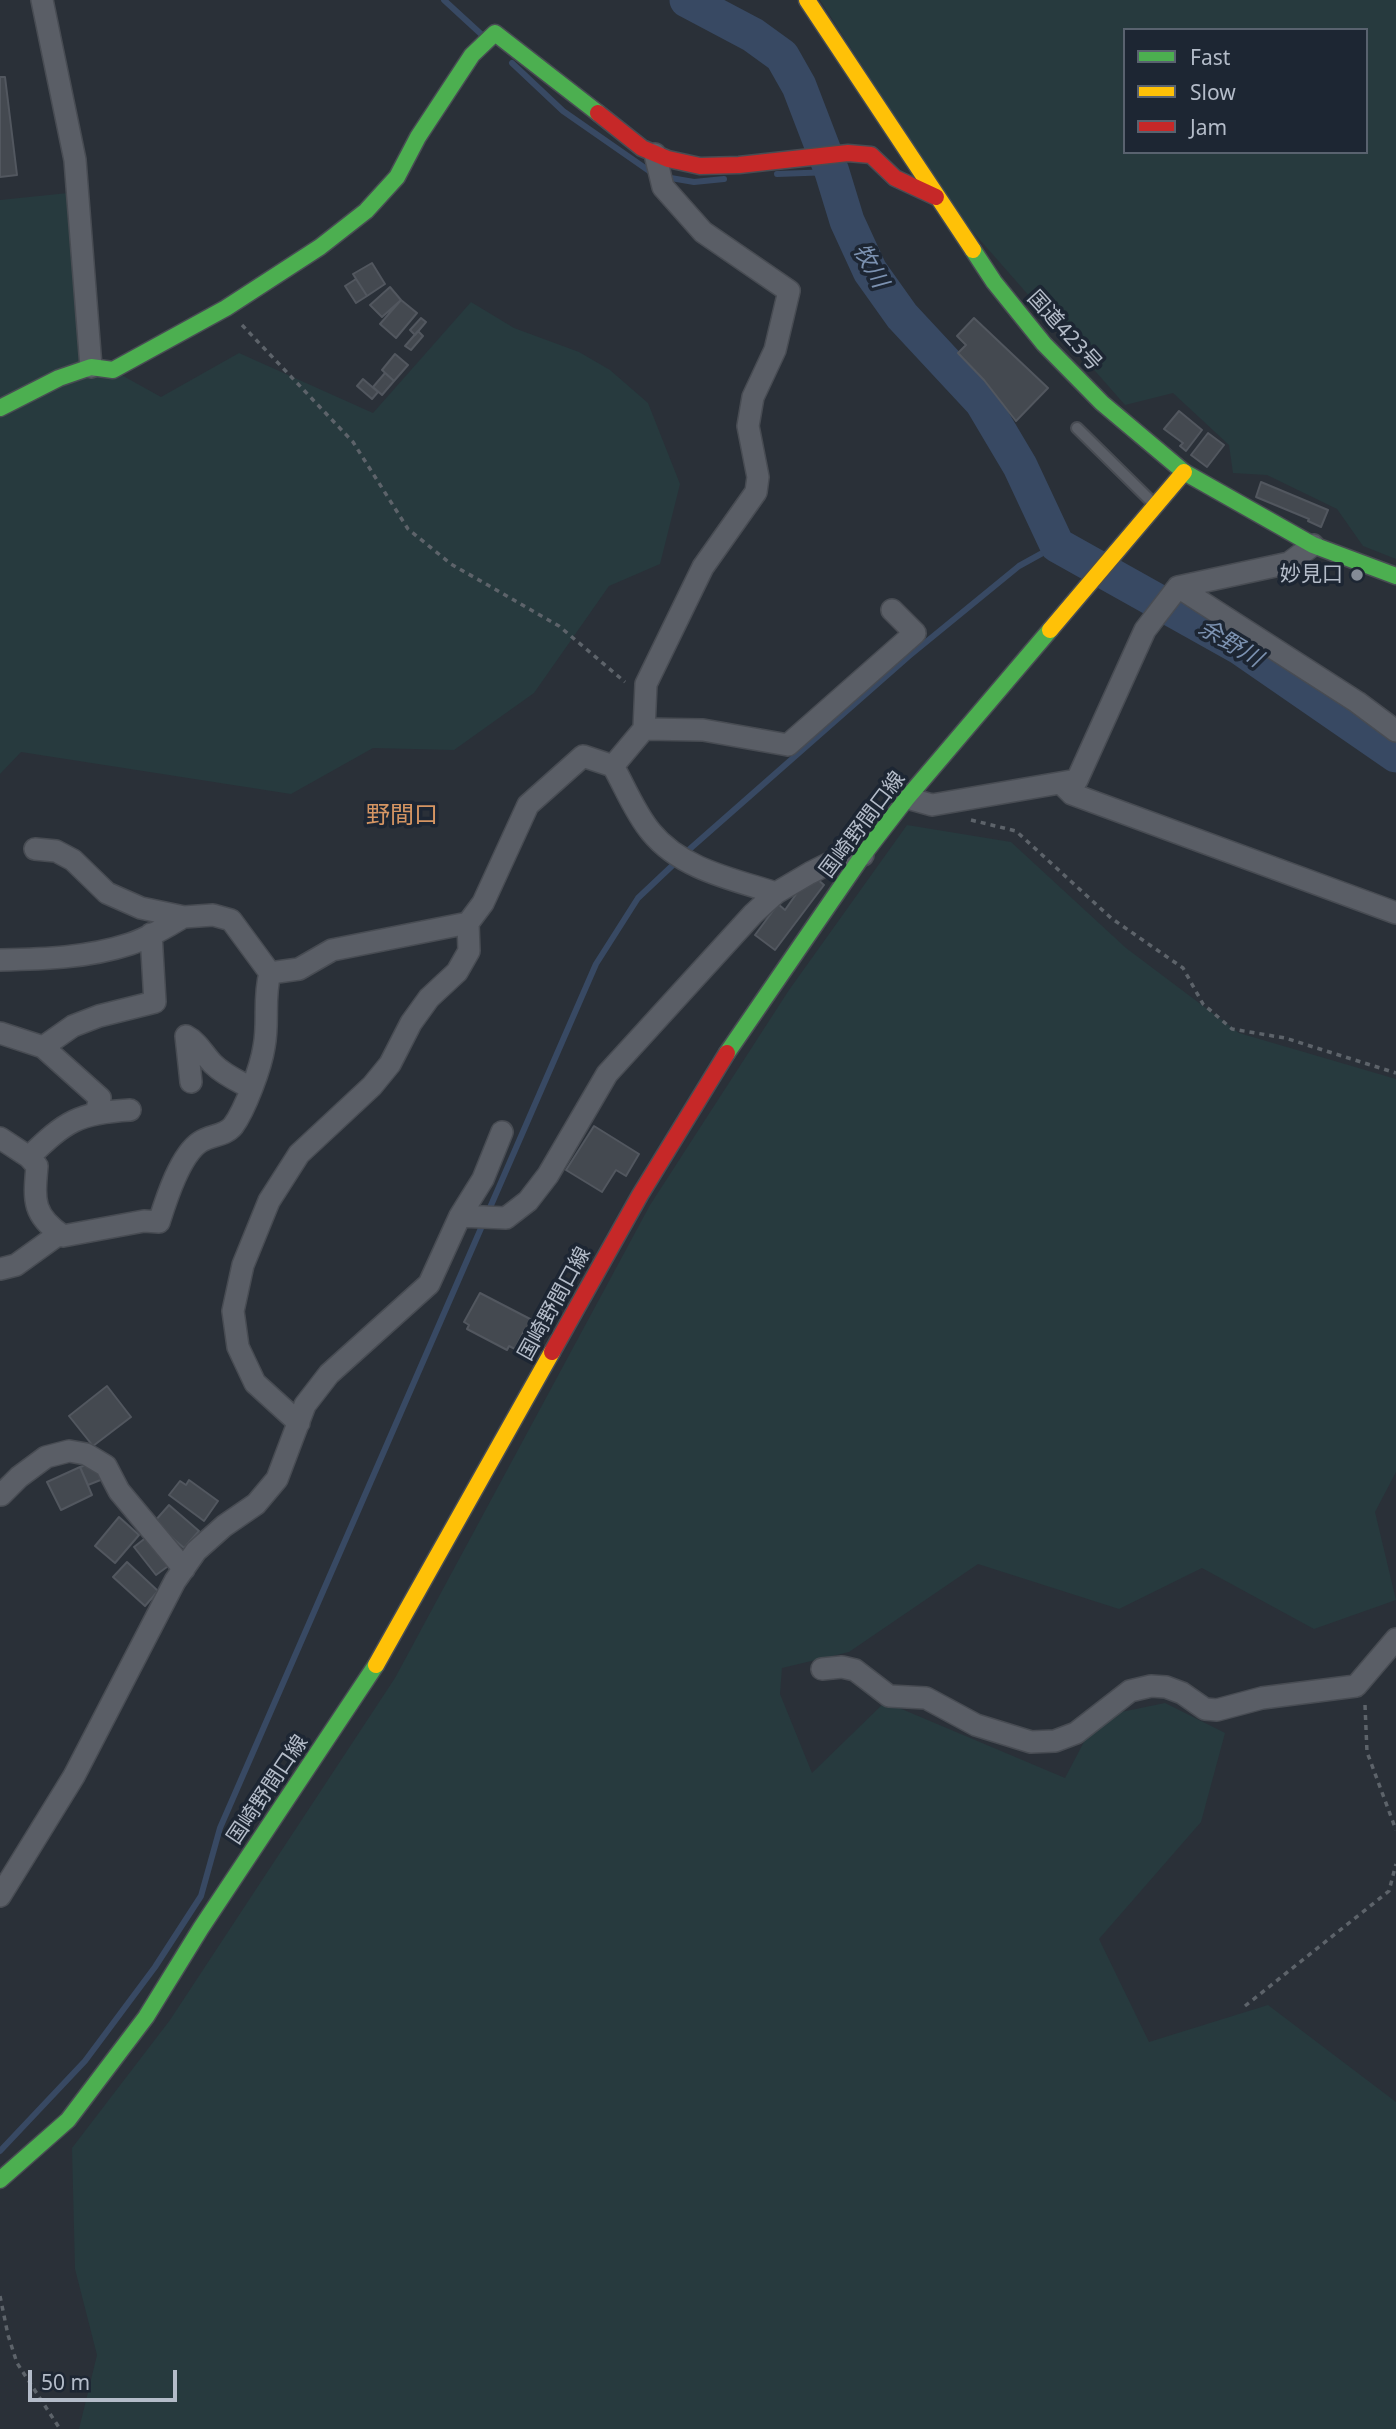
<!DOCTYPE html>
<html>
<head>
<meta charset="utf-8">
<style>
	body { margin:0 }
	#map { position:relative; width:1396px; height:2429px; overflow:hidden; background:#2a3038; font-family:"Noto Sans",sans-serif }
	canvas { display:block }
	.legend { position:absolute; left:1123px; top:28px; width:245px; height:126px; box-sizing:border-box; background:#1d2633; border:2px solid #59626f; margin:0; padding:9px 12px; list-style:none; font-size:21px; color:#b4bcc9 }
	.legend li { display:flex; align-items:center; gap:14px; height:35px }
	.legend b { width:35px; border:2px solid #59626f }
	.scale { position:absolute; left:28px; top:2370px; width:149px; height:32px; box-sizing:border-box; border:4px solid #b4bcc9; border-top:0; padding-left:9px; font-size:21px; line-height:24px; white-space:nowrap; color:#b4bcc9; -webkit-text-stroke:5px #1d2633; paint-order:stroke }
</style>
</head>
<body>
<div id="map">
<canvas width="1396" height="2429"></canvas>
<ul class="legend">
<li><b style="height:9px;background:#4caf50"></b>Fast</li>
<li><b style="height:9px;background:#ffc107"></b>Slow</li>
<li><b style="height:9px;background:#c62828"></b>Jam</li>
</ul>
<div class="scale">50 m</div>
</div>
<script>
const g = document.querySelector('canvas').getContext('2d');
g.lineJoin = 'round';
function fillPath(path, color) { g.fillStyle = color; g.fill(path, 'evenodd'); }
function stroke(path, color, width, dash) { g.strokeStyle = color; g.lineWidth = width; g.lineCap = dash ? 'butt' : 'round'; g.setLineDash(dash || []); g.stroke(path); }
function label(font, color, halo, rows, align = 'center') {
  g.font = font + ' "Noto Sans","Noto Sans JP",sans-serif'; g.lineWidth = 7; g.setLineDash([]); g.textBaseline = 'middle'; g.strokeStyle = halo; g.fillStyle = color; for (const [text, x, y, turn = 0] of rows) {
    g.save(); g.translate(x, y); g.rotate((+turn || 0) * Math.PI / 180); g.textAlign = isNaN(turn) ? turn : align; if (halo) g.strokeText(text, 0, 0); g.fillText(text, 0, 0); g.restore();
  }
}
fillPath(new Path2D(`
	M820,0H1396V559L1363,546L1337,509L1267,475L1233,473L1229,445L1173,393L1125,405L958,215ZM1125,30H1366V152H1125Z
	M78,192L91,358L161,397L239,353L373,413L471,302L514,328L579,352L610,370L648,403L680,484L660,564L609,586L534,693L454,750L373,748L291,794L21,752L0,774V200Z
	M907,825L1011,842L1126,948L1239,1033L1396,1079V1472L1375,1512L1396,1600L1314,1629L1202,1568L1119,1609L978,1564L849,1652L782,1668L780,1694L812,1773L885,1702L1065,1778L1097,1717L1165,1703L1225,1733L1201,1822L1099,1939L1149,2042L1268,2005L1396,2102V2429H79L97,2355L75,2269L72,2148L170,2020L395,1678L650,1205L789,990Z`), '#273a3e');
stroke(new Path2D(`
	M444,0L481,34
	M512,63L563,111L655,175
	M777,174L832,172
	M665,177L694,182L724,179
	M0,2151L85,2061L155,1967L201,1896L220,1828L596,964L638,898L692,847L909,656L1019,566L1057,545`), '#384963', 6);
stroke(new Path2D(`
	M687,0L753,35L782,56L799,86L832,172L847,221L870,271L902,316L982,402L1020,466L1057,545L1241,648L1396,755`), '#384963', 35);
const building = new Path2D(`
	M0,77H5L17,175L0,177Z
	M372,263L385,284L367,296L353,274Z
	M356,279L367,296L356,303L345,286Z
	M390,287L401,300L382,317L370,305Z
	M401,300L417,313L396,338L380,324Z
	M421,318L426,322L415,335L410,330Z
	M974,318L1048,388L1016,421L984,380L958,353L966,345L957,336Z
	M418,331L423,336L411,350L405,346Z
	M395,354L408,365L394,381L382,370Z
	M385,373L394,381L382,395L373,387Z
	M363,379L378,392L372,399L357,386Z
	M1179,411L1202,430L1186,451L1180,446L1183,443L1164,429Z
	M1208,433L1224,445L1207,467L1191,455Z
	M1261,482L1328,510L1321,527L1308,521L1309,519L1256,497Z
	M816,878L824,885L775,950L755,935L778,904L785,910L799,890Z
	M594,1126L639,1154L626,1176L616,1170L602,1192L566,1170Z
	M480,1293L534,1321L529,1331L525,1329L515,1349L509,1346L507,1350L467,1329L469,1325L464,1322Z
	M107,1386L131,1417L93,1446L69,1416Z
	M96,1462L103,1479L88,1485L80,1467Z
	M80,1467L92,1495L61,1510L47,1482Z
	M189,1480L218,1501L204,1521L169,1495L180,1481L186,1485Z
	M169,1505L199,1531L184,1548L154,1522Z
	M119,1517L139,1535L115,1563L95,1546Z
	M148,1536L171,1564L156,1575L134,1547Z
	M127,1562L158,1591L145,1606L113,1577Z`);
fillPath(building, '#444950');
stroke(building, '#52575f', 2);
const lane = new Path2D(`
	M1077,428L1155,505`);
const street = new Path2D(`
	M42,0L75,160L91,367
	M1178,587L1357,702L1396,731
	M644,729L703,730L788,745L915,633L892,610
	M613,766L644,729L646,684L703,567L756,492L758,477L748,426L753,397L775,350L789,291L703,232L663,187L655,154
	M1061,783L1072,794L1396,913
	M907,798L932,805L1077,780L1145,630L1178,587L1289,563L1313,545
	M35,849L56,851L73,860L107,893L141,908L184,917L213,915L231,920L270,973L299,969L332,950L468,923
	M0,960C44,959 87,958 130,944C149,938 167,926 184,917
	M0,1033L43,1047L100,1098L96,1113
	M43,1047L73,1026L99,1016L155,1002L151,934
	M191,1082L186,1036C198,1042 204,1055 213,1064C224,1075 238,1081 251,1088
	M0,1138L29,1157C66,1121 78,1113 130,1110
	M29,1157L37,1166C34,1200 32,1215 63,1236L144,1221L159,1222C166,1200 180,1155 200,1142C210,1135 225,1136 233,1126C245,1110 261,1067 264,1047C269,1022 263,999 270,973
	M460,1216L506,1218L528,1201L548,1175L607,1074L753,914L776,893L810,873L842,857L863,855
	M0,1269L16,1265L59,1234
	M299,1423L255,1383L238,1347L233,1311L243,1265L269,1201L299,1154L372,1086L390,1064L411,1023L429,998L457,972L469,951L468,923L483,903L528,805L583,756L613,766C625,787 635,813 651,832C681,869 732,879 776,893
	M0,1493L1,1495L19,1477L46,1457L69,1451L86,1454L106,1466L119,1491L184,1569
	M822,1669L842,1667L855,1670L889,1696L926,1698L976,1725L1031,1742L1055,1741L1076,1733L1130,1691L1151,1686L1166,1687L1182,1693L1205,1709L1217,1710L1262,1698L1356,1686L1396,1639
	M0,1896L74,1776L175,1581L196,1551L224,1526L256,1504L277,1479L305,1405L329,1374L429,1284L460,1216L483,1179L502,1132`);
const fast = new Path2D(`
	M973,250L994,282L1044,344L1102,403L1184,472L1313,545L1396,576
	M0,408L59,378L91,367L113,370L226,308L320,247L366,211L397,177L418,137L472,55L495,33L598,113
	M727,1053L863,855L907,798L1050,630
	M0,2180L68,2120L146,2017L201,1928L376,1665`);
const slow = new Path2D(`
	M807,0L973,250
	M1050,630L1184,472
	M376,1665L552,1352`);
const jam = new Path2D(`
	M598,113L642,148L668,159L700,166L739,165L848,153L871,155L895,178L936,197
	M552,1352L640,1195L727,1053`);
stroke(lane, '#484c53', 14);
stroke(street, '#484c53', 24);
stroke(fast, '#484c53', 19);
stroke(slow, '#484c53', 19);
stroke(jam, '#484c53', 19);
stroke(new Path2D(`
	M242,325L353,442L408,529L451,564L559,626L625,682
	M971,820L1016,831L1111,918L1183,968L1203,1004L1232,1029L1285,1038L1396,1073
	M1365,1705L1367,1752L1396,1830
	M1245,2006L1389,1891L1396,1864
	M0,2296L8,2335L17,2363L60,2429`), '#5d636a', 3.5, [5, 5]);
stroke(lane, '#5a5e66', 10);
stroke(street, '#5a5e66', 21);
stroke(fast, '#4caf50', 16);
stroke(slow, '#ffc107', 16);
stroke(jam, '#c62828', 16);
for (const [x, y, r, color] of [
	[1357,575,7,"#848b96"]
]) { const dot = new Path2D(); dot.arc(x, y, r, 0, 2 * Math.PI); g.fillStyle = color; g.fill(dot); stroke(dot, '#1d2633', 2.5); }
label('21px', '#b4bcc9', '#1d2633', [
	["国道423号",1064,331,48],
	["国崎野間口線",863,825,-53],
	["国崎野間口線",555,1304,-61],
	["国崎野間口線",268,1790,-56]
]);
label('21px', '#b4bcc9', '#1d2633', [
	["妙見口",1343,575]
], 'right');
label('italic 23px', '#7c92b1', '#1d2633', [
	["牧川",870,266,61],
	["余野川",1230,644,31]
]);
label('24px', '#d59563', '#1d2633', [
	["野間口",402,816]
]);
</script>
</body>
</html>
